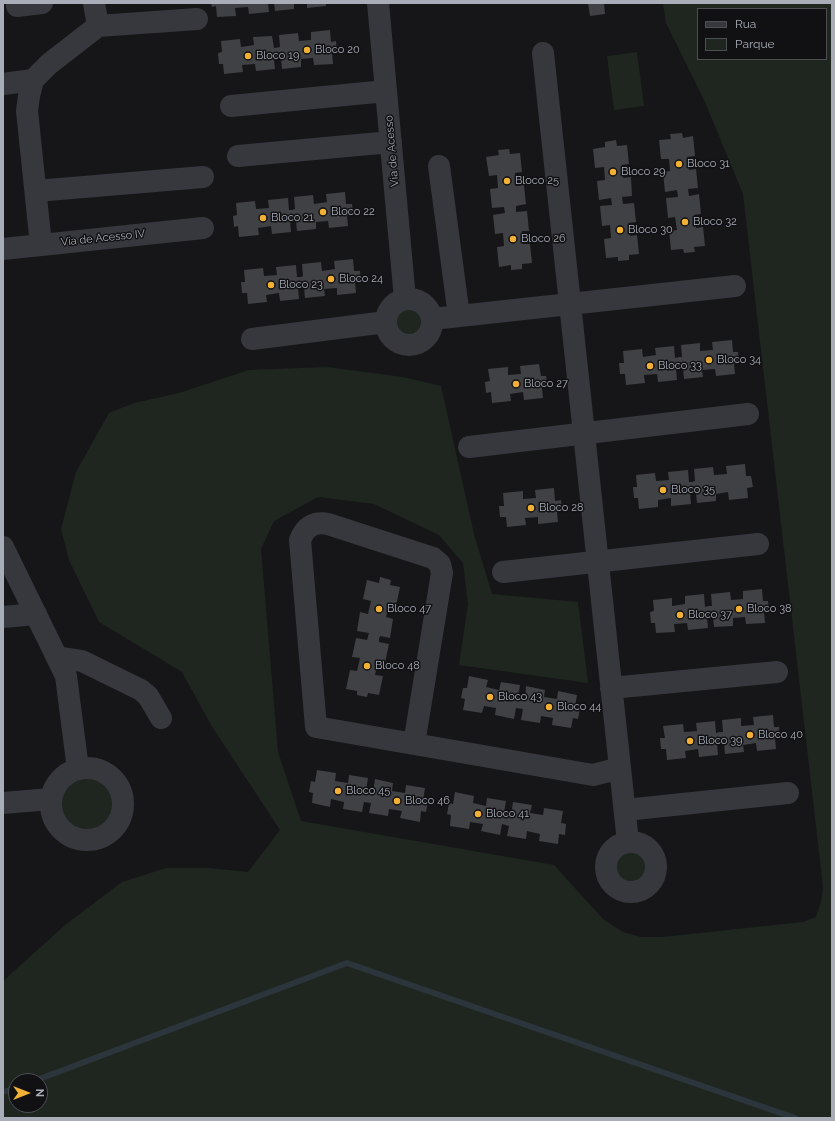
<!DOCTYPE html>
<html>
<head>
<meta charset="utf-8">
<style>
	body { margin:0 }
	#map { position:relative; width:835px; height:1121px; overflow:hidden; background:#161618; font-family:Raleway,sans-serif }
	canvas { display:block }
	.frame { position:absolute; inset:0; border:4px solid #a8adb8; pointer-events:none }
	.legend { position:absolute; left:697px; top:8px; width:130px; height:52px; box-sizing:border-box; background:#111113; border:1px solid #4d4f55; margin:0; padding:5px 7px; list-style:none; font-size:12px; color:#a8adb8 }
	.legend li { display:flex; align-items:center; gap:8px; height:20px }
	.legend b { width:20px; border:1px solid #4d4f55 }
	.north { position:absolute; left:8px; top:1073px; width:40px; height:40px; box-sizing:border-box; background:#111113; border:1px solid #4d4f55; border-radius:50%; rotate:90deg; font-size:11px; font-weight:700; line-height:16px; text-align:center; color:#a8adb8 }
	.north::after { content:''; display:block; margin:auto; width:14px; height:18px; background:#f2b134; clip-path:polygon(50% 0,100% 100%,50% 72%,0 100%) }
</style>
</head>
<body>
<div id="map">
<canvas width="835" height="1121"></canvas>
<div class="frame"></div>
<ul class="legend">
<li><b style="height:5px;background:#37383d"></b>Rua</li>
<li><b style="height:11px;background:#1e261f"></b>Parque</li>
</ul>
<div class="north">N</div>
</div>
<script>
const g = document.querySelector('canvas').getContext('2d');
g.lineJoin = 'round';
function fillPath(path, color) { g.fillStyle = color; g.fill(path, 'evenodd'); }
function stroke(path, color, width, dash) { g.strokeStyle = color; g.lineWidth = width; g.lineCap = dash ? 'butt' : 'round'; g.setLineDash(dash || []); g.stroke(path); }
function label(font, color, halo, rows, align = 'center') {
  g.font = font + ' Raleway,sans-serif'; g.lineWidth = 3; g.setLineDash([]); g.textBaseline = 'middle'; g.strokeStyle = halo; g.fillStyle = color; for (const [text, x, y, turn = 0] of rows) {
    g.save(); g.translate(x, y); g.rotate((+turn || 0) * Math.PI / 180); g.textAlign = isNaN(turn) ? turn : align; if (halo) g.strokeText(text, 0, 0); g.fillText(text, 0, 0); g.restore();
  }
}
fillPath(new Path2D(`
	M663,3H832V1118H3V981L65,925L122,882L166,868H208L248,872L280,830L211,725L182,672L99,622L69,560L61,529L76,472L109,413L134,403L179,393L249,370L327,367L403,377L441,386L474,534L492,594L578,602L588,683L459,665L468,604L463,563L439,535L374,504L318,497L274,521L261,549L278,752L301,821L554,865L604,920L623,932L641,937H663L803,922L816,917L821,902L823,887L743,194L705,102L666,23ZM698,9H826V59H698ZM16,1081H40V1105H16Z
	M637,52L644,106L614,110L607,56Z
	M394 322a15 15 0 1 1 30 0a15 15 0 1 1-30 0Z
	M57 804a30 30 0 1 1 60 0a30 30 0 1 1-60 0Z
	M613 867a18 18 0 1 1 36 0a18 18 0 1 1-36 0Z`), '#1e261f');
stroke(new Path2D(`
	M34,1081L347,963L795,1118
	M3,1092L16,1088`), '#2c353c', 6);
fillPath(new Path2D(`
	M211,3H268L269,12L249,14L248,7L235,8L236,16L217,17L216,6L212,7Z
	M274,3H294V9L275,11Z
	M307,3H326V6L307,8Z
	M588,3H604L605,14L590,16Z
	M330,30L331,42L336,41L337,53H332L333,64L314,65L313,58L301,59V67L282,69L281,58L274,59L275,69L256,71L255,64L242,65L243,72L224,74L223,64H219L218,53L222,52L221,41L240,39L241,47L254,45L253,37L272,36L274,48L280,47L279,35L298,33L299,41L311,40V32Z
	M682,133L683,138L693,136L695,156L687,157L689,170L696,169L698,188L688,189L689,196L699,194L701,214L694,215L696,228L703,227L705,246L694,247L695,252L684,253L683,249L671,250L669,231L677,230L675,217L668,218L666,198L678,197L677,190L665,192L663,172L670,171L669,159H661L659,140L671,139L670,134Z
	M616,140L617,146L627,145L629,164L622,165L623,178L631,177L632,196L622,197L623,204L634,203L636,222L628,223L630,236L637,235L639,254L629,255V260L618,261V257L606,258L604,239L611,238L610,225L602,226L600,206L612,205L611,198L599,200L597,181L605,180L604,167L595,168L593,149L605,147V142Z
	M509,149L510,154L520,153L522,172L515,173L516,186L524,185L526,204L516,206V212L527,211L529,231H522L523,244H530L532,263L522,264V269L511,270V265L499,267L497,247L504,246L503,233L495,234L493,215L505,213L504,207L492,208L490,189L498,188L497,175L489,176L486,157L499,155L498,150Z
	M345,192L346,204H352L353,215L347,216L348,226L329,228L328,221L316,222V229L297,231L296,221H290L291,232L272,234L271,226L258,228L259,235L239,237L238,226L234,227L233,216L237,215L236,203L255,201L256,209L269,208L268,200L288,198L289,210H292L295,209L294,197L313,195L314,204L327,202L326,194Z
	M353,259L354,271H360L361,282L355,283L356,293L337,295V288L324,289L325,296L305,298L304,288H298L299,299L280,301L279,293L266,295L267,302L248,304L247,293H242L241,282H245L244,270L263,268L264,276L277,275L276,267L296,265L297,277H301L303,276L302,264L321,262L322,271L335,269L334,261Z
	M732,340L733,352H738L739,363L734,364L735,374L716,376L715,369L702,370L703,377L684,379L683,369H676L677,380L658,382L657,374L644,375L645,383L626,385L625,374H620L619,363H624L623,351L642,349L643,357L656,355L655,348L674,346L675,358L679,357H682L681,345L700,343V351L713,350L712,342Z
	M539,364L541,376H546L547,387L542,388L543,398L524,400L523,392L510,394L511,401L492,403L491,392L486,393L485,382L490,381L488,369L508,367V375L521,374L520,366Z
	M745,464L746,476H751L753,487L747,488L748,498L729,500L728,492L716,494V501L697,503L696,493H690L691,504L671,506V498L658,500V507L639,509L638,498H634L633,487H637L636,475L655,473L656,481L669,480L668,472L688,470L689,482H692L695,481L694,469L713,467L714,475L727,474L726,466Z
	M554,488L555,501L561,500L562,511L557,512L558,522L538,524V517L525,518L526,525L507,527L506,517H500L499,506H504L503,493L523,491V499L536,498L535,490Z
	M380,577L391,580L390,585L400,587L396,606L389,605L386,617L393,619L390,638L380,636L379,639V642L389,644L385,663L378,662L375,675L383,676L379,695L368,693L367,697L357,695V691L346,689L350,670L357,671L360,658L352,657L356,638L367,640L369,633L357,631L360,612L368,614L371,601L363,599L367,580L379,583Z
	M762,589L763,601H768L769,612H764L765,623L746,624L745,617L733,618V626L714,627L713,617L707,618L708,628L688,630L687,623L674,624L675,632L656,633L655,623H651L650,612L654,611L653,600L672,598V606L685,604V596L704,594L705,607L709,606H712L711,594L730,592L731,600L743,599V591Z
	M469,676L488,680L486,687L499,690L501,682L520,685L518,697L522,698H525L526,686L545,690L544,697L557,699L558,691L577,695L575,707L580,708L578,719L573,718L571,728L552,725L553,718L541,716L540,723L521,720L523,709L516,708L514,719L495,715L496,708L484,706L482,713L463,710L465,699L461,698L463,688H467Z
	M773,715L774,727H779L780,738L775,739L776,749L757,751L756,743L743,745L744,752L725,754L724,743L717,744L718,755L699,757L698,749L685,751L686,758L667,760L666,749H661L660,738H665L663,726L683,724L684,732L697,731L696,723L715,721L716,733L720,732H723L722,720L741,718V726L754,725L753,717Z
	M317,770L336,773L335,781L348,783L349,775L368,778L366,791H369L373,792L375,779L393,783L392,791L405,793L406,785L425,788L423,800L428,801L426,812L421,811L420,822L400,818L402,811L389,809L388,816L369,813L371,803L364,802L362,812L343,809L344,802L331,799L330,807L312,803L313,793L309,792L311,781L315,782Z
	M455,792L474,796L473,803L486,806L487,798L506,801L504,813L511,814L513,802L532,805L530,813L543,815L544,808L563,811L561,823L566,824L565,835L559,834L558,844L539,841L540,834L527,831L526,839L507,836L509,826L502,824L500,835L481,831L483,824L470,822L469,829L450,826L451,815L447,814L449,803L453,804Z`), '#404145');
stroke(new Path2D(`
	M378,3L405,299
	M17,6L42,3
	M98,26L197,19
	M543,53L628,842
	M3,84L33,80
	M231,106L386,91
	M238,156L391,142
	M439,166L459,316
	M36,191L203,177
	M41,245L27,111L29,96L33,80L49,64L98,26L94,3
	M3,249L203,228
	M386 322a23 23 0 1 1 46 0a23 23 0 1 1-46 0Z
	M432,319L735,286
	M252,339L386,322
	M469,447L748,414
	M3,547L66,676L78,769
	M503,572L758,544
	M3,617L36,614
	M57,657L82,661L141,690L148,696L161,718
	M611,688L777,672
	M414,744L442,573L440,564L433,558L328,524C314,521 305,527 300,540L316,727L593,775L620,768
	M51 804a36 36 0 1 1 72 0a36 36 0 1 1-72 0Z
	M3,803L51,799
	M625,810L788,793
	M606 867a25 25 0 1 1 50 0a25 25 0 1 1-50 0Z`), '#37383d', 22);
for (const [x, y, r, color] of [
	[307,50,4,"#f2b134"],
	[248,56,4,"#f2b134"],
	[679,164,4,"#f2b134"],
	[613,172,4,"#f2b134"],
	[507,181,4,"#f2b134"],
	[323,212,4,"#f2b134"],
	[263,218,4,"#f2b134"],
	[685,222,4,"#f2b134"],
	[620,230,4,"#f2b134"],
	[513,239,4,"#f2b134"],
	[331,279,4,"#f2b134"],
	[271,285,4,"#f2b134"],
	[709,360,4,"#f2b134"],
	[650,366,4,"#f2b134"],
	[516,384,4,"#f2b134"],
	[663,490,4,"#f2b134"],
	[531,508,4,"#f2b134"],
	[379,609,4,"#f2b134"],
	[739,609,4,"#f2b134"],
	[680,615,4,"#f2b134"],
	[367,666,4,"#f2b134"],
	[490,697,4,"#f2b134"],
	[549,707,4,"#f2b134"],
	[750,735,4,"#f2b134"],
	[690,741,4,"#f2b134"],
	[338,791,4,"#f2b134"],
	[397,801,4,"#f2b134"],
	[478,814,4,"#f2b134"]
]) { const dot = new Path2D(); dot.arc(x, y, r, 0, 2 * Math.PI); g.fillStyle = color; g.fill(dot); stroke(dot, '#111113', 1.5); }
label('11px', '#a8adb8', '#111113', [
	["Bloco 20",315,50],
	["Bloco 19",256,56],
	["Bloco 31",687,164],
	["Bloco 29",621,172],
	["Bloco 25",515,181],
	["Bloco 22",331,212],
	["Bloco 21",271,218],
	["Bloco 32",693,222],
	["Bloco 30",628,230],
	["Bloco 26",521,239],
	["Bloco 24",339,279],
	["Bloco 23",279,285],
	["Bloco 34",717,360],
	["Bloco 33",658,366],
	["Bloco 27",524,384],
	["Bloco 35",671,490],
	["Bloco 28",539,508],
	["Bloco 47",387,609],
	["Bloco 38",747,609],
	["Bloco 37",688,615],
	["Bloco 48",375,666],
	["Bloco 43",498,697],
	["Bloco 44",557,707],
	["Bloco 40",758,735],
	["Bloco 39",698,741],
	["Bloco 45",346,791],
	["Bloco 46",405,801],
	["Bloco 41",486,814]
], 'left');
label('11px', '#a8adb8', '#111113', [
	["Via de Acesso",392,151,-95],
	["Via de Acesso IV",103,238,-6]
]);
</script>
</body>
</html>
